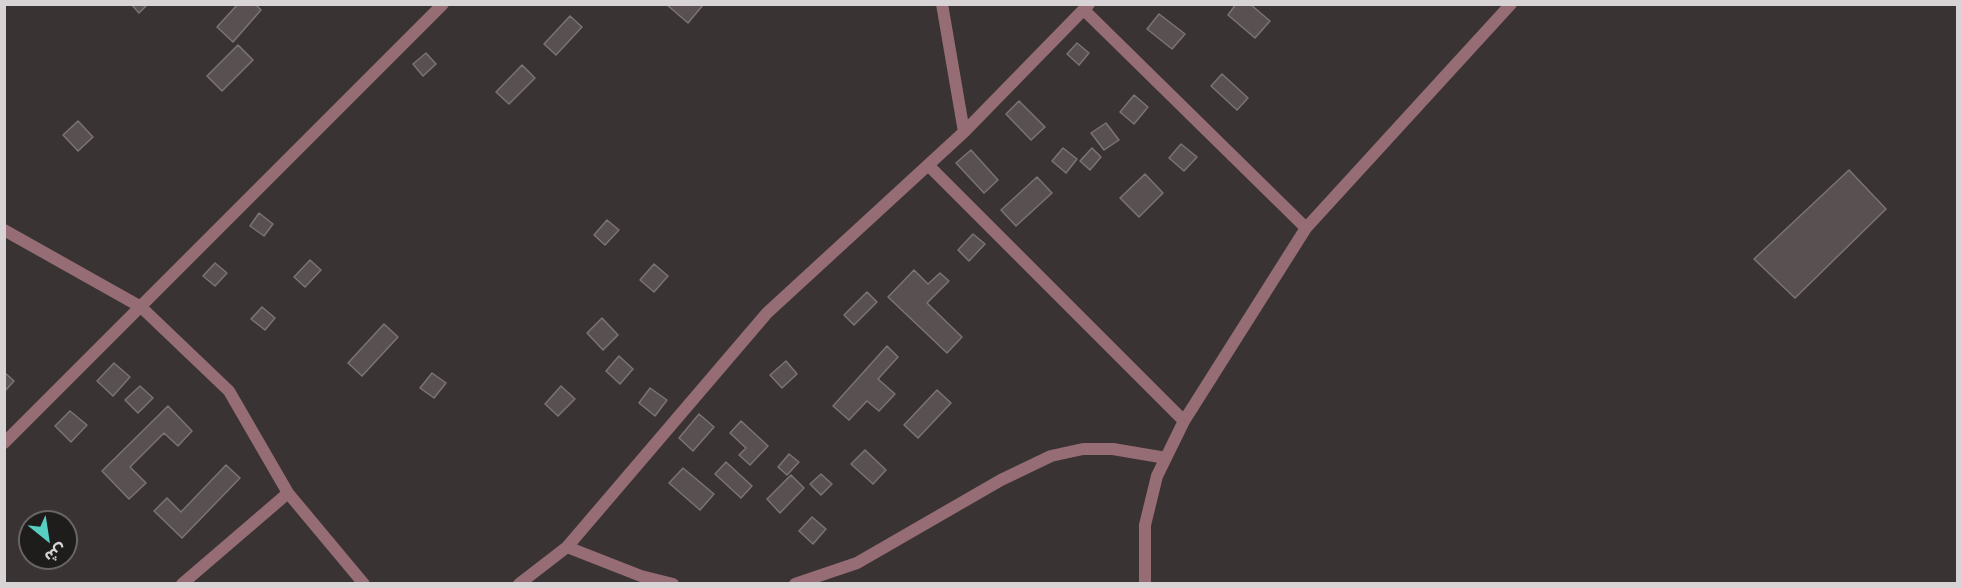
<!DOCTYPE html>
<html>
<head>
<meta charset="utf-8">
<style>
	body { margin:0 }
	#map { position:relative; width:1962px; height:588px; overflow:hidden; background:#3a3334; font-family:"Playfair Display","Noto Sans Arabic",serif }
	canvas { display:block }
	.frame { position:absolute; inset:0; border:6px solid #d8d3d4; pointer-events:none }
	.north { position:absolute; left:18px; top:510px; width:60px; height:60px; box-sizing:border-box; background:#1f1c1c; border:2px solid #696566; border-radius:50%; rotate:150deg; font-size:16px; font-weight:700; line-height:24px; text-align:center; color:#d8d3d4 }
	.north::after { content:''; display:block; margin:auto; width:21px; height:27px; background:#57cec2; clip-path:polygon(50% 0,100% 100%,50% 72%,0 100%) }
</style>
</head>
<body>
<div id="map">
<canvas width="1962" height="588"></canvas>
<div class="frame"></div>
<div class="north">ش</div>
</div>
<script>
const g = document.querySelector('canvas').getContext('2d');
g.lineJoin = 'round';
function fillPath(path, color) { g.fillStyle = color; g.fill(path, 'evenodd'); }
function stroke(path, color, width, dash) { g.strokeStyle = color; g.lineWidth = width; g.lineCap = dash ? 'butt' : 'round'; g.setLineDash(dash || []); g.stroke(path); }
const building = new Path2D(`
	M131,4H148L139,13Z
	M238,4H255L261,10L233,42L217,27Z
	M666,4H702L703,5L688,23Z
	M1236,4H1250L1270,21L1255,38L1228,15Z
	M1159,14L1185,34L1172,49L1147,29Z
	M570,16L582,27L556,55L544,44Z
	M1077,43L1089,53L1079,65L1067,54Z
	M238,45L253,60L222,91L207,76Z
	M426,53L436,64L423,76L413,64Z
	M522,65L535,78L509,104L496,92Z
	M1222,74L1248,98L1237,110L1211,86Z
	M1134,95L1148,107L1134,124L1120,112Z
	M1019,101L1045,127L1031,140L1006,114Z
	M78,121L93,137L78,151L63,135Z
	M1106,123L1119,140L1104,150L1091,133Z
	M1181,144L1197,157L1184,171L1169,158Z
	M1063,148L1077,159L1066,173L1052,161Z
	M1092,148L1101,157L1090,170L1080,161Z
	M971,150L998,180L984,193L956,163Z
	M1849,170L1886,209L1795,298L1754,259Z
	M1145,174L1163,193L1139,217L1120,198Z
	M1037,177L1052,193L1016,226L1001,210Z
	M259,213L273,224L264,236L250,226Z
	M607,220L619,230L605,245L594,235Z
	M973,234L985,244L969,261L958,250Z
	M310,260L321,270L305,287L294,277Z
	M215,263L227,273L215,286L203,276Z
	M654,264L668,276L654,292L640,280Z
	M914,270L928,284L940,273L949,281L927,303L962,337L947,353L888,297Z
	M867,292L877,302L854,325L844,315Z
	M262,307L275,318L265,330L251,319Z
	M602,318L618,335L603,350L587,333Z
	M384,324L398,337L362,376L348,363Z
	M887,346L898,357L878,379L895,394L879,411L867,401L849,420L833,406Z
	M619,356L633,369L620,384L606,371Z
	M786,361L797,374L782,388L770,375Z
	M114,363L130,377L113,396L97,381Z
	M4,372L14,381L4,392Z
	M432,373L446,383L434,398L420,388Z
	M140,386L153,398L138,413L125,400Z
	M561,386L575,399L558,416L545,404Z
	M650,388L667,400L655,416L639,403Z
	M937,390L951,403L918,438L904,425Z
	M168,406L192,431L178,446L164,433L130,467L146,483L129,499L102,471Z
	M70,411L87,425L71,442L55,426Z
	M699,414L714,427L693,451L679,438Z
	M741,421L768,446L750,465L739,455L746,448L730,433Z
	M865,450L886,470L873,484L851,464Z
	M789,454L799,462L787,475L778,467Z
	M726,462L752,486L741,498L715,474Z
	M226,465L240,478L182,538L154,511L167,498L181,512Z
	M683,468L714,494L700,510L669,483Z
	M821,474L832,484L821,495L810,484Z
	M791,475L804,488L780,513L767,499Z
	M812,517L826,529L813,544L799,531Z`);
fillPath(building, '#585051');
stroke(building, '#7b7475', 1.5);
stroke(new Path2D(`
	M942,4L964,132
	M1084,10L1306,228
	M928,165L1184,421
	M4,230L141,307L229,391L288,493L364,584
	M4,443L443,4
	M567,547L641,576L673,584
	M182,584L288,493
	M519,584L567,547L767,313L964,132L1089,4
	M795,584L857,563L1001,480L1051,456L1083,449H1113L1166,458
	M1145,584V525L1157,476L1184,421L1306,228L1511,4`), '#976d75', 12);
</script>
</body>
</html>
